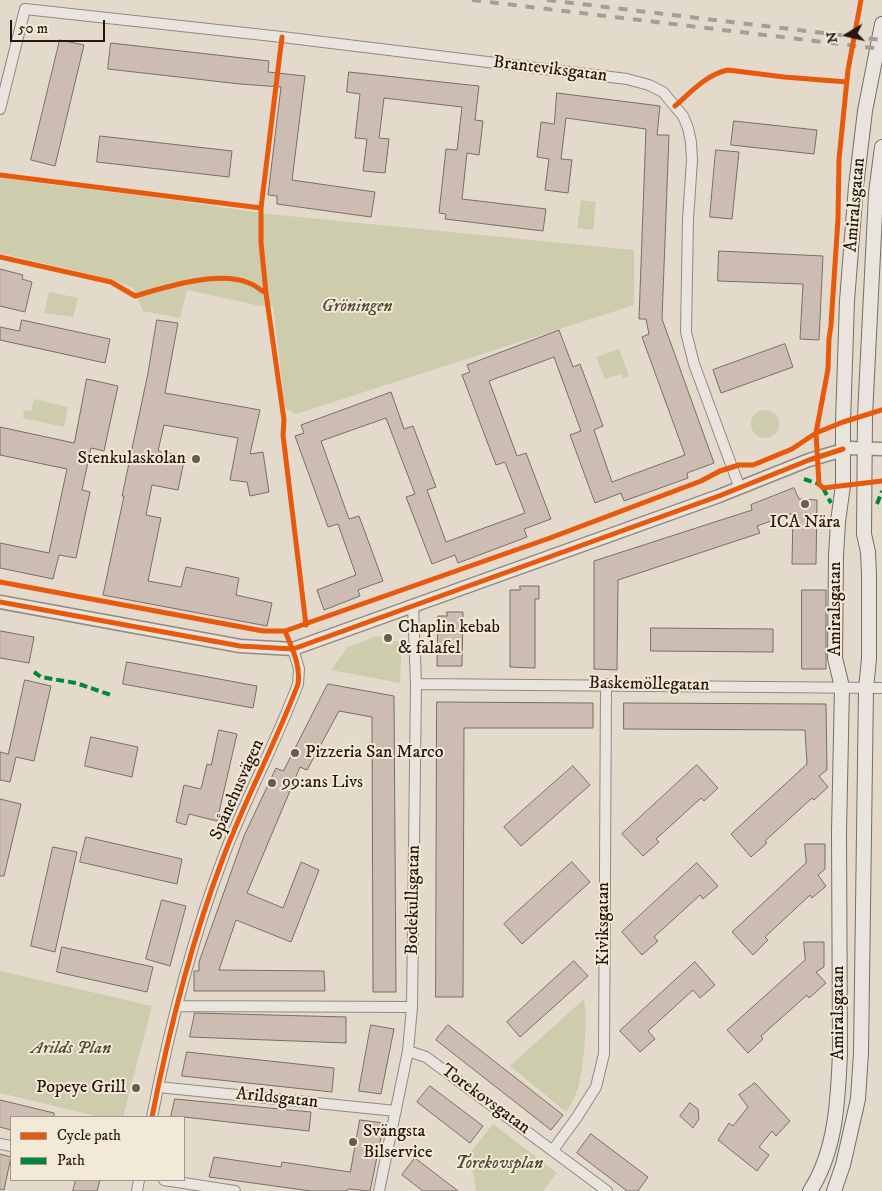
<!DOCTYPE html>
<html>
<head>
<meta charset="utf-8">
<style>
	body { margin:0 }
	#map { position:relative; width:882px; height:1191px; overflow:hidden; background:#e3dacc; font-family:"IM FELL DW Pica",serif }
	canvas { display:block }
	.legend { position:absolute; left:10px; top:1116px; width:175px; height:65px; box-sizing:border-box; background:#f3e9d7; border:1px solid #a19586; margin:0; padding:6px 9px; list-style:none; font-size:15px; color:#25170d }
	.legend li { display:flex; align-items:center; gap:10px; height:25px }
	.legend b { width:25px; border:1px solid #a19586 }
	.north { position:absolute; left:822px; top:10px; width:50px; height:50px; -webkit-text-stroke:4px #f3e9d7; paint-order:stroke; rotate:261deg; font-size:14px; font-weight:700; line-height:20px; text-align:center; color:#25170d }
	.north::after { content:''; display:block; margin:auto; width:18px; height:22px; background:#25170d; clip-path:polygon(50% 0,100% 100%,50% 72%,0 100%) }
	.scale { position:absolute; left:10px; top:20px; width:95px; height:22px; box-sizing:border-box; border:2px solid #25170d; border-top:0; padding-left:6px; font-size:15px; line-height:18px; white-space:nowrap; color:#25170d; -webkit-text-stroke:4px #f3e9d7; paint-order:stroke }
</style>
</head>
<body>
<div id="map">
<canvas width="882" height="1191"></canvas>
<ul class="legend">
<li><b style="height:6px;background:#e8590c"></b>Cycle path</li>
<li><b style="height:6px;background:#00873e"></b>Path</li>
</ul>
<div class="north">N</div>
<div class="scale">50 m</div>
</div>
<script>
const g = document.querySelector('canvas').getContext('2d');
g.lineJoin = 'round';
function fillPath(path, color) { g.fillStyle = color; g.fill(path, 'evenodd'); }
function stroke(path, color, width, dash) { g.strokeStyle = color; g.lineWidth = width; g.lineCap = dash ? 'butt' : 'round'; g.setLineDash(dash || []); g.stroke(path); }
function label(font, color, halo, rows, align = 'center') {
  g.font = font + ' "IM FELL DW Pica",serif'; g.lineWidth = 4; g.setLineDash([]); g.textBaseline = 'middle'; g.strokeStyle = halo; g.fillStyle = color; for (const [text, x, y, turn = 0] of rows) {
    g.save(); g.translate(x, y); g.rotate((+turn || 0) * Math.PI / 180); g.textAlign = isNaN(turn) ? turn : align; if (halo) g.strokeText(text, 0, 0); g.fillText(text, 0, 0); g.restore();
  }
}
fillPath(new Path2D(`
	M0,178L164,199L268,214L634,250V305L296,414L285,408L273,306H260L187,290L180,318L143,311L133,288L107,278L0,253Z
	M581,200L596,202L593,230L577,228Z
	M49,292L78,298L73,317L44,313Z
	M619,349L629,376L623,378L621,374L605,379L596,357Z
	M34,399L68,407L64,427L23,418L24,410L31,411Z
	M751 424a14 14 0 1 1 28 0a14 14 0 1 1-28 0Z
	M377,636L382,637V643L392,645L394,641L402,642L400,683L331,670L348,647Z
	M0,971L152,1006L123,1117H100L0,1093Z
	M584,999C588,1017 584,1070 578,1088C575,1097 571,1105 566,1112L510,1066Z
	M493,1124L557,1173L543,1191H476L470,1153Z`), '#cdccac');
const building = new Path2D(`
	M60,40L84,45L55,166L31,160Z
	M111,43L269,61L268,72L305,76L292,180L375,192L371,217L277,204V196L268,195L281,87L240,84L108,69Z
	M349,72L479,86L475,120L483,121L479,155L467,153L462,199L546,209L543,231L445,219L446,214L439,213L446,149L457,150L462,107L384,98L379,138L389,139L385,173L363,171L367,139L355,138L360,94L347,92Z
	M557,93L660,106L657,135H669L662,319L714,463L687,473L688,478L624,501L621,493L595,503L570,435L581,431L554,357L489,381L517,456L526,453L551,519L524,529L527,537L458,563L455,555L432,564L406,497L415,494L386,418L321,441L349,519L359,516L383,581L358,590L360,596L324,610L317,590L356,575L338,524L328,527L295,436L304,433L301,425L391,392L404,429L413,426L436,487L427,490L446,542L525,513L505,462L496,465L462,375L470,372L467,365L559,330L573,367L580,364L603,426L594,430L612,482L685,455L642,337L649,334L646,319H639L646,129L566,118L561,159L572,160L568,193L545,190L549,159L537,157L541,122L554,124Z
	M734,121L817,130L814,154L731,145Z
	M100,136L232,151L229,177L97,162Z
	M716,150L739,152L732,219L710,217Z
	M719,251L823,256L819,340L800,339L803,284L718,281Z
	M0,269L23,275L22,279L32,282L25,312L0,306Z
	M22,320L110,339L105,363L0,340V327L19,331Z
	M157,320L178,323L165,393L260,410L250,454L263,452L269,492L250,496L247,482L230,480L238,438L164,425L158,451L185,456L178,490L152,485L146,515L161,518L148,581L181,587L186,567L239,578L236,595L272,603L267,626L103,595L124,496H122L148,373Z
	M785,344L793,367L721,393L713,370Z
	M87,379L118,386L104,451L91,448L82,490L90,492L76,558L59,555L53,579L0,568V543L49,553L67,469L0,455V427L74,443Z
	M794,488L799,499L817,500L816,564H792L793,513L757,526L760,533L618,580L617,670L594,669V561L752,510L751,505Z
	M520,586H539V599H535V668L510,667V590H520Z
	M802,590H826V669H802Z
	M447,612H463L462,666H437L438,616H447Z
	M651,628L773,629V652L651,651Z
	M0,631L34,637L29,663L0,658Z
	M127,662L257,686L253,708L123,684Z
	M25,680L51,686L34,761L16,757L10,782L0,780V752L8,754Z
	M328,684L394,696L396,992H373L372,717L339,711L307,770L300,767L247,893L283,908L301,862L319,870L291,942L236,920L219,970L324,971L325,991H194V971H199V962L244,836L276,768L283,771Z
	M437,702L593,703V728H464L463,997H436Z
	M624,703L826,704L827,770L819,776L828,787L814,800L812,798L765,841L767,843L751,857L731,834L807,764L805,730L624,729Z
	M219,730L237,734L217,821L189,814L186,825L176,822L184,785L201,789L207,764L211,765Z
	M91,737L138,747L132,777L85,766Z
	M697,765L718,788L704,801L701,798L656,839L659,842L643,856L622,834Z
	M573,766L590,785L521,846L504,827Z
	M0,799L21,804L4,876H0Z
	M86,837L182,859L177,884L80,862Z
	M805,844H825V869L818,875L826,886L812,898L810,895L765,937L768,940L753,955L732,932L806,863Z
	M53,847L77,852L55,952L31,946Z
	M572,862L590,882L522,944L504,924Z
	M697,863L718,886L703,899L700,895L654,937L658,941L642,955L622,932Z
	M162,900L186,906L170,966L146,959Z
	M804,942H824V967L816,972L826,983L809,998L807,995L761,1036L763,1039L748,1053L727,1030L805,960Z
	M62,947L153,967L147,992L57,972Z
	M574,961L588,976L520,1037L507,1022Z
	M695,962L715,985L700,998L693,990L648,1031L655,1039L640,1052L620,1031Z
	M195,1013L346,1017V1043L190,1037Z
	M371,1025L394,1029L381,1094L359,1091Z
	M448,1025L563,1115L551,1130L436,1040Z
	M187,1052L334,1068L332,1092L182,1076Z
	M755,1083L790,1121L776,1136L772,1131L759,1147L769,1155L757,1171L718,1140L729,1123L733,1126L748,1107L739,1095Z
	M430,1086L483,1126L470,1143L417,1102Z
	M175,1099L311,1112L309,1131L184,1117H171Z
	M0,1100L54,1113V1117H11V1130L0,1127Z
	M690,1103L698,1109L699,1119L693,1128L680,1116Z
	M360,1120L384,1123L370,1191L348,1189L347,1191H311L209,1177L214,1157L281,1167L282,1162L350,1172Z
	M591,1134L648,1177L638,1191H627L577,1153Z
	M0,1154L11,1157L4,1190L0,1189Z
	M415,1158L458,1191H423L402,1175Z
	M76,1180H100L97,1191H73Z`);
fillPath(building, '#cdbcb1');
stroke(building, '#766f67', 1);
const minor = new Path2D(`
	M0,109L25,9L282,37L627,79L649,85L663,92L683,116L688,128L691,142L692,160L688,219L686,332L694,364L739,486
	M416,684L882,688
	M177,1006L412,1007
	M408,1051L426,1057L607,1191
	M158,1087L396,1111
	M152,1117C169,1030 191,942 223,858C245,799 276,743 298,684L299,669L293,649
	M0,1144L11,1146
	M553,1150L577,1117L596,1087L604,1054L606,684
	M164,1180L235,1191
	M137,1191L139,1180
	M379,1191L408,1051L412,1007L416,684L413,606`);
const tertiary = new Path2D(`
	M0,602L240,646L293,649L719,496L809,460L850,448L882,449`);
const secondary = new Path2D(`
	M810,1191C836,1151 838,1100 840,1053L839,832L842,687L835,658L836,556L838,522L843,485V422L847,301L856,186L865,111L882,24
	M834,1191L843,1165L858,1099L861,1053L866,688L869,659V575L868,552L864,534L865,416L876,193L882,147`);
stroke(minor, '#918a81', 12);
stroke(tertiary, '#918a81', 15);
stroke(secondary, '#766f67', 16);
stroke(minor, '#e9e4dd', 10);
stroke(tertiary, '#e9e4dd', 12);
stroke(secondary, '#e9e4dd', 14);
stroke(new Path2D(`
	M472,0L882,49
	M547,0L882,40`), '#a39e98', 4, [9, 9]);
stroke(new Path2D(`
	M804,479L819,484
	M823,488L831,503
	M877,504L882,491
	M34,672L41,677L76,683L111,695`), '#00873e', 4, [8, 4]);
stroke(new Path2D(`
	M861,0L848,70L839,159L838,219L831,325L829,339L828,369L816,433L819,484L823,488L882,481
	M282,37L261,208V242L266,293L284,420L283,435L306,625
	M675,106C691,92 707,74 728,70L784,77L847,82
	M0,175L261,208
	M0,257L111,282L135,296C166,287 218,270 249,283C255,285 260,290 266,293
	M0,582L263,631H285L550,538L701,481L720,471L739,465H753L792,449L816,433L843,422L882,410
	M0,602L240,646L293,649L719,496L809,460L843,449
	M152,1117C169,1030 191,942 223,858C245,799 276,743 298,684C301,666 292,648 285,631`), '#e8590c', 5);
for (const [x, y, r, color] of [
	[196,459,5,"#685b50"],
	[805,504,5,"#685b50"],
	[388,638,5,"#685b50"],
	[295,753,5,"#685b50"],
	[272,783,5,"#685b50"],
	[136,1088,5,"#685b50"],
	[353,1142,5,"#685b50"]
]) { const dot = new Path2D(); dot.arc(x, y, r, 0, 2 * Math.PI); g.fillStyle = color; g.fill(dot); stroke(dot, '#f3e9d7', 2); }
label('18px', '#25170d', '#f3e9d7', [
	["Branteviksgatan",550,70,7],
	["Amiralsgatan",856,205,-85],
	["Amiralsgatan",836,609,-90],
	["Baskemöllegatan",649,685,1],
	["Spånehusvägen",238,790,-66],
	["Bodekullsgatan",414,900,-89],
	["Kiviksgatan",604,924,-90],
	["Amiralsgatan",839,1013,-90],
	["Arildsgatan",277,1099,6],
	["Torekovsgatan",485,1100,36]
]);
label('italic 18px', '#524a35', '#f3e9d7', [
	["Gröningen",357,307],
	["Arilds Plan",71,1049],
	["Torekovsplan",499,1164]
]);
label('18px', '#25170d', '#f3e9d7', [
	["Stenkulaskolan",186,459,"right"],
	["ICA Nära",805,523,"center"],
	["Chaplin kebab",398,628],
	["& falafel",398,649],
	["Pizzeria San Marco",305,753],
	["99:ans Livs",282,783],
	["Popeye Grill",126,1088,"right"],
	["Svängsta",363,1132],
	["Bilservice",363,1153]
], 'left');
</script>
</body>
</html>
